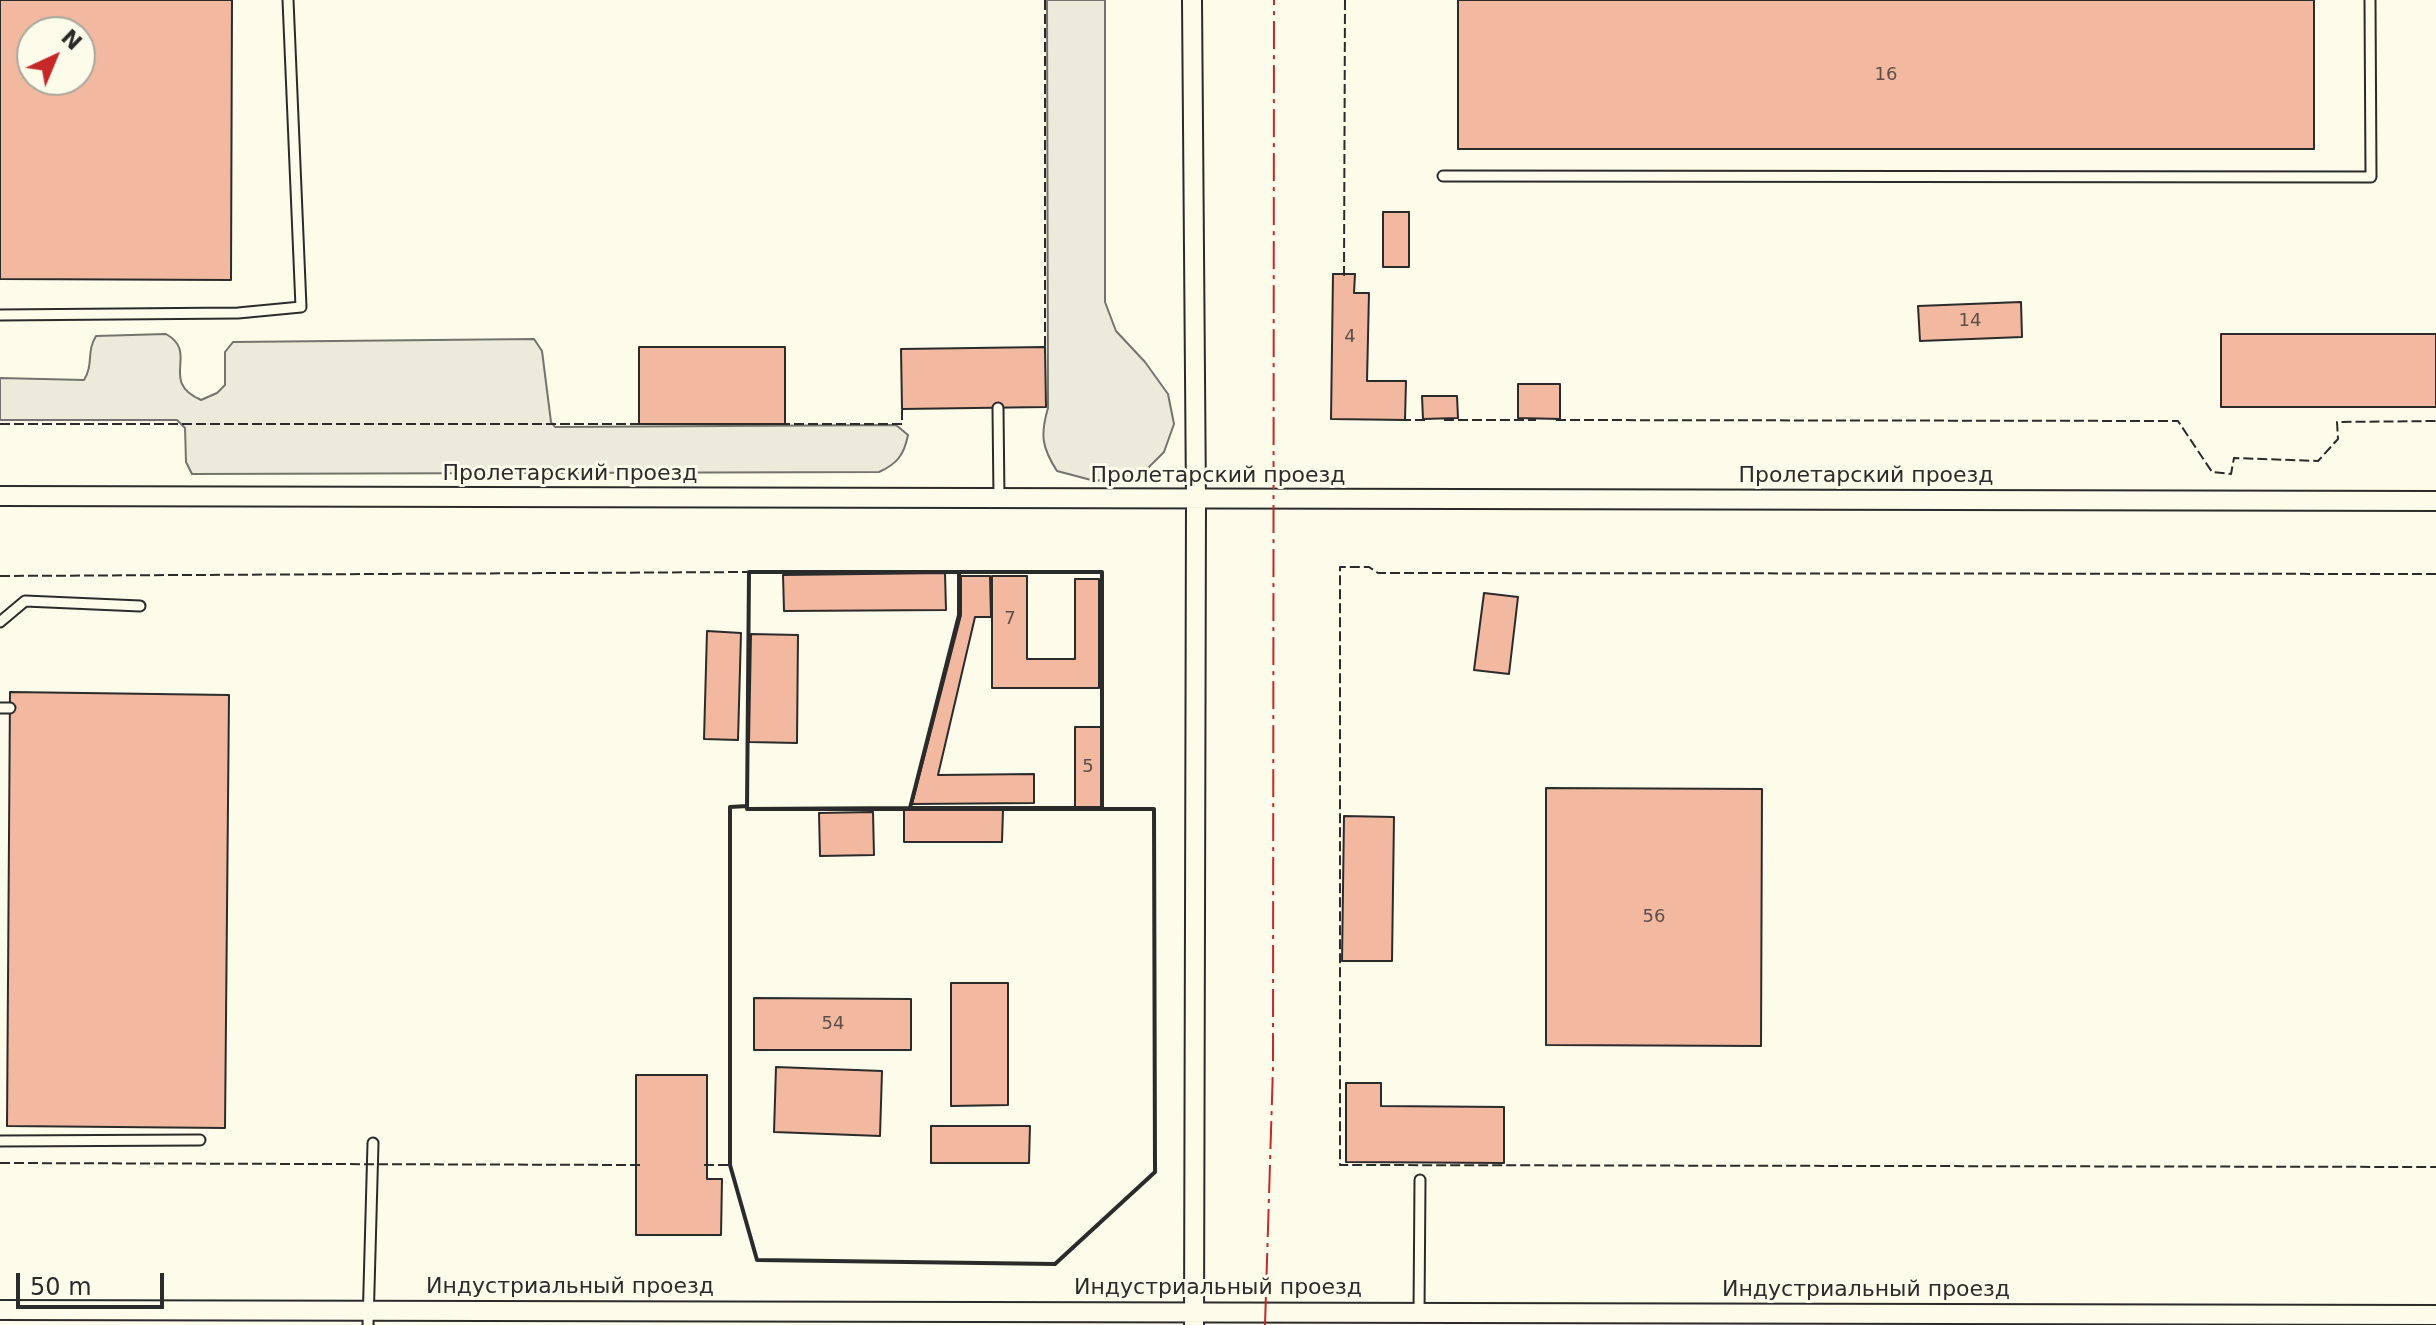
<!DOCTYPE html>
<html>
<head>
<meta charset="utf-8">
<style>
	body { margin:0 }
	#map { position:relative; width:2436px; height:1325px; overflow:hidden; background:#fdfbea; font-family:"DejaVu Sans",sans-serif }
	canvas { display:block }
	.north { position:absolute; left:16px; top:16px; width:80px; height:80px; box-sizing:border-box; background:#fdfbea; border:2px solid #a9a89e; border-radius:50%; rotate:44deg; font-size:22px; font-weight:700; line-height:32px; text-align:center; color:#2b2b2b }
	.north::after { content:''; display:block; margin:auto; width:28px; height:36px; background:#c62828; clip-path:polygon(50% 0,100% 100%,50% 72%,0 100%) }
	.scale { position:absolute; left:16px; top:1273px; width:148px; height:36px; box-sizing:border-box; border:4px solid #2b2b2b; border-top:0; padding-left:10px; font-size:24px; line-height:28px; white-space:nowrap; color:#2b2b2b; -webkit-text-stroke:6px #fdfbea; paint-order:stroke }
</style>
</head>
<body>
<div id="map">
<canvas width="2436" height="1325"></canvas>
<div class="north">N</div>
<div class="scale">50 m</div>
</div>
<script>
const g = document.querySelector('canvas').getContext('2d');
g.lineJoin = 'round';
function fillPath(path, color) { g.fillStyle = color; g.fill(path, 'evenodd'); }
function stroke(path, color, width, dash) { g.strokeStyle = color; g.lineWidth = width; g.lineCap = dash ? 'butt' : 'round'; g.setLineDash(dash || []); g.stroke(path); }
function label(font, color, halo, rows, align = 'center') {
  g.font = font + ' "DejaVu Sans",sans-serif'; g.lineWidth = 6; g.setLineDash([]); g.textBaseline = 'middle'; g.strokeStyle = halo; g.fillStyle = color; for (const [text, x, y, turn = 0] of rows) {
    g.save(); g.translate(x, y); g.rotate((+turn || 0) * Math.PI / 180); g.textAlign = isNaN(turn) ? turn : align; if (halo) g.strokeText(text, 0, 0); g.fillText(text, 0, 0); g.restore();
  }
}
const green = new Path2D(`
	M1047,0H1105V302L1116,331L1145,362L1168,394L1174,424L1164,452L1142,474L1095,481L1057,471C1042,448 1040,435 1048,408Z
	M166,334C200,353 158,381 201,400L217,393L225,385V352L233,342L534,339L542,351L551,422L555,427L896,425L908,435C904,455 897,464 879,472L192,474L186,462L185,428L177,420H0V378L84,380C94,364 86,352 96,336Z`);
fillPath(green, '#ecebdb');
stroke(green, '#74746e', 2);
const building = new Path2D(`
	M0,0H232L231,280L0,279ZM32,32H80V80H32Z
	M1458,0H2314V149H1458Z
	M1383,212H1409V267H1383Z
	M1333,274H1355L1354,293H1369L1367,381H1406L1405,420L1331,419Z
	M2021,302L2022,337L1920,341L1918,306Z
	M2221,334H2436V407H2221Z
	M639,347H785V424H639Z
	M1045,347L1046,407L902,409L901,349Z
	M1518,384H1560V419L1518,418Z
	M1422,396H1457L1458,418L1423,419Z
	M945,573L946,610L784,611L783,575Z
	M961,576H990L991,617H975L938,775L1034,774V803L912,804L961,615Z
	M992,576H1027V659H1075V579H1099V688H992Z
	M1484,593L1518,597L1509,674L1474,670Z
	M707,631L741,633L738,740L704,739Z
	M751,634L798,635L797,743L749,742Z
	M10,692L229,695L225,1128L7,1126Z
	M1075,727H1101L1102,807H1075Z
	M1546,788L1762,789L1761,1046L1546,1045Z
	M904,809L1003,810L1002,842H904Z
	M873,812L874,855L820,856L819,813Z
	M1344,816L1394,817L1392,961H1342Z
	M951,983H1008V1105L951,1106Z
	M754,998L911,999V1050H754Z
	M776,1067L882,1071L880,1136L774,1132Z
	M636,1075H707V1179H722L721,1235H636Z
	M1346,1083H1381V1106L1504,1107V1163L1346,1162Z
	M931,1126H1030L1029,1163H931Z`);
fillPath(building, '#f2b8a0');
stroke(building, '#2b2b2b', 2);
const service = new Path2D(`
	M1443,176L2371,177L2370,0
	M0,315L238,313L301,307L288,0
	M998,408L999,499
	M0,622L25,601L140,606
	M0,708H10
	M0,1141L200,1140
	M1419,1313L1420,1180
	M368,1325L373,1143`);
const minor = new Path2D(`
	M1192,0L1196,500L1194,1325
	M0,496L2436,501
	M0,1310L2436,1315`);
stroke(service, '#2b2b2b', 13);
stroke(minor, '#2b2b2b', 22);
stroke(service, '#fdfbea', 9);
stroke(minor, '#fdfbea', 18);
stroke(new Path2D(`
	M1045,0V353
	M1345,0L1344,275H1348
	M1405,416V420H1428
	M1444,420H1536
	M1556,420L2178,421L2212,472L2231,474L2234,458L2318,461L2338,439L2337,422L2436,421
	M0,424H644
	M780,424H902V409H905
	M2436,574L1378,573L1369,567H1340V1165L2436,1167
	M0,576L749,572V647
	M0,1163L640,1165
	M704,1165H730V807L747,806L748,739`), '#2b2b2b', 2, [10, 4]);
stroke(new Path2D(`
	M749,572H959V615L910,808L747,809Z
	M959,572H1102V808H910L959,615Z
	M747,806V809H1154L1155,1172L1055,1264L757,1260L730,1165V807Z`), '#2b2b2b', 4);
stroke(new Path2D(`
	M1265,1325L1273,1067L1274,0`), '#c62828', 2, [28, 6, 4, 6]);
label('18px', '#5d4e48', null, [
	["16",1886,75],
	["14",1970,321],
	["4",1350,337],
	["7",1010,619],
	["5",1088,767],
	["56",1654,917],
	["54",833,1024]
]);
label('22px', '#2b2b2b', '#fdfbea', [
	["Пролетарский проезд",570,474],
	["Пролетарский проезд",1218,476],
	["Пролетарский проезд",1866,476],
	["Индустриальный проезд",570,1287],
	["Индустриальный проезд",1218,1288],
	["Индустриальный проезд",1866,1290]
]);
</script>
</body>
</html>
